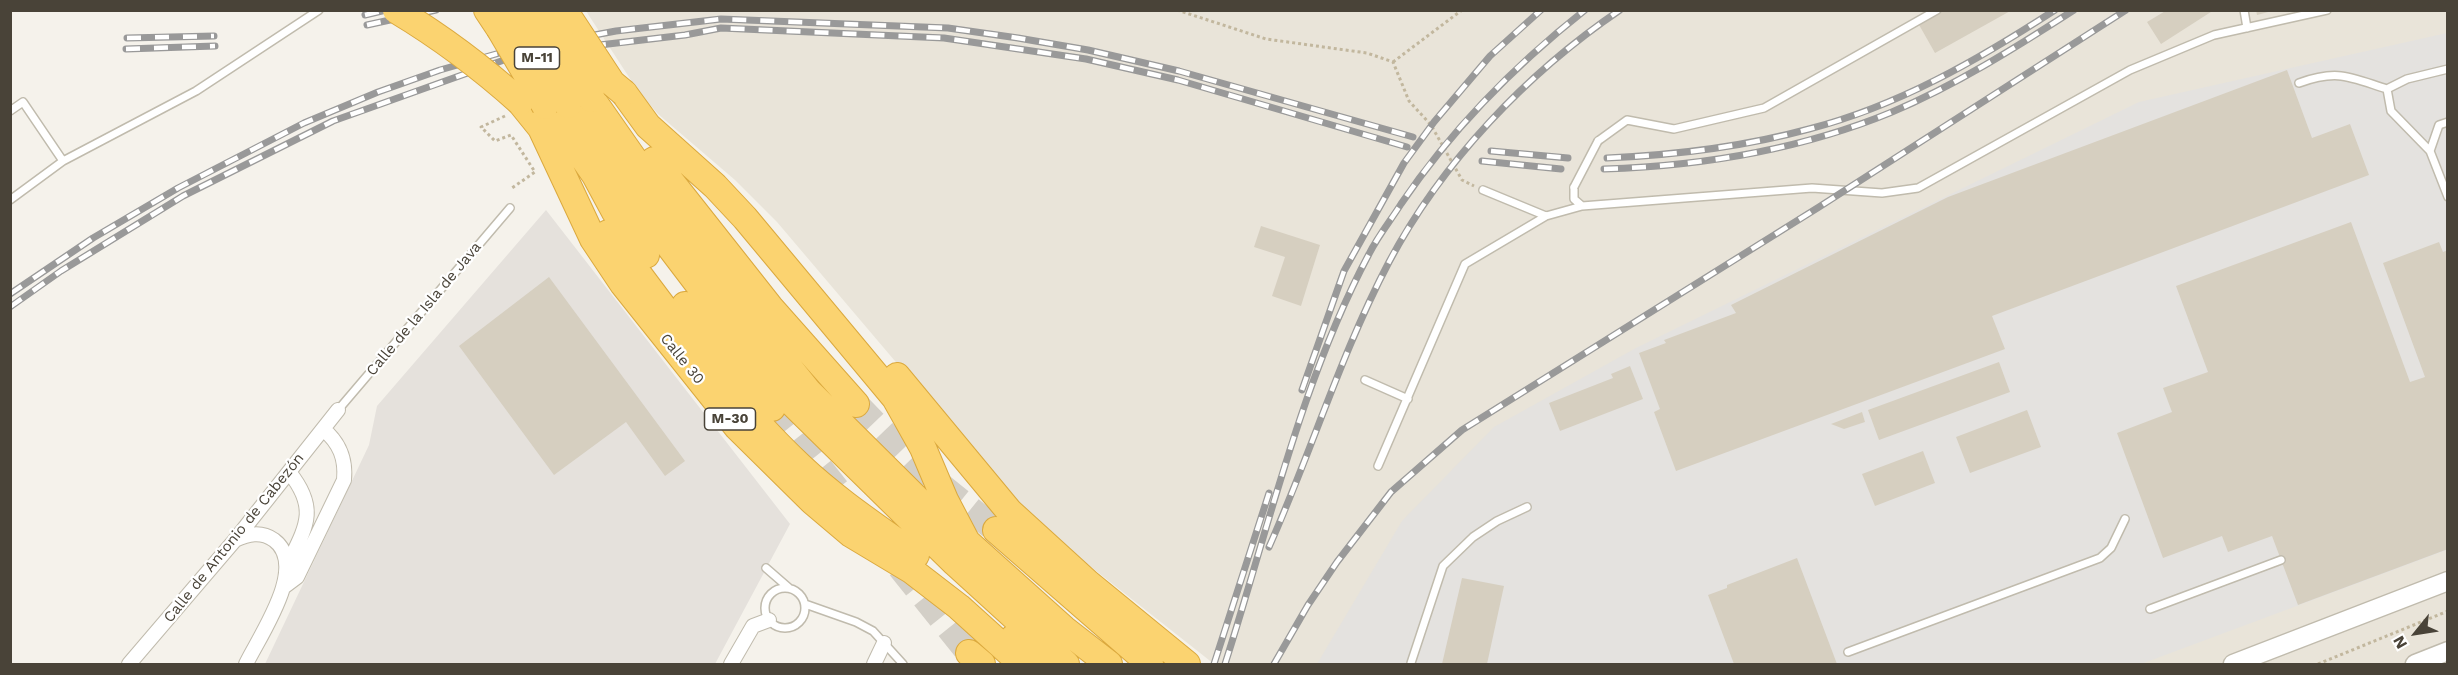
<!DOCTYPE html>
<html>
<head>
<meta charset="utf-8">
<style>
	body { margin:0 }
	#map { position:relative; width:2458px; height:675px; overflow:hidden; background:#f5f2eb; font-family:"Work Sans",sans-serif }
	canvas { display:block }
	.frame { position:absolute; inset:0; border:12px solid #494338; pointer-events:none }
	.north { position:absolute; left:2386px; top:603px; width:60px; height:60px; -webkit-text-stroke:4px #fff; paint-order:stroke; rotate:240deg; font-size:16px; font-weight:700; line-height:24px; text-align:center; color:#494338 }
	.north::after { content:''; display:block; margin:auto; width:21px; height:27px; background:#494338; clip-path:polygon(50% 0,100% 100%,50% 72%,0 100%) }
</style>
</head>
<body>
<div id="map">
<canvas width="2458" height="675"></canvas>
<div class="frame"></div>
<div class="north">N</div>
</div>
<script>
const g = document.querySelector('canvas').getContext('2d');
g.lineJoin = 'round';
function fillPath(path, color) { g.fillStyle = color; g.fill(path, 'evenodd'); }
function stroke(path, color, width, dash) { g.strokeStyle = color; g.lineWidth = width; g.lineCap = dash ? 'butt' : 'round'; g.setLineDash(dash || []); g.stroke(path); }
function label(font, color, halo, rows, align = 'center') {
  g.font = font + ' "Work Sans",sans-serif'; g.lineWidth = 4.5; g.setLineDash([]); g.textBaseline = 'middle'; g.strokeStyle = halo; g.fillStyle = color; for (const [text, x, y, turn = 0] of rows) {
    g.save(); g.translate(x, y); g.rotate((+turn || 0) * Math.PI / 180); g.textAlign = isNaN(turn) ? turn : align; if (halo) g.strokeText(text, 0, 0); g.fillText(text, 0, 0); g.restore();
  }
}
fillPath(new Path2D(`
	M586,11H2447V664H1214L1062,544L1001,486L777,222L735,180L658,114L638,91Z`), '#e9e4d9');
fillPath(new Path2D(`
	M546,210L790,524L715,664H265L369,445L377,406Z`), '#e5e1dc');
fillPath(new Path2D(`
	M2447,33V550L2141,664H1317L1402,521L1494,427L1636,348L2139,102Z`), '#e4e2df');
fillPath(new Path2D(`
	M1941,10H2012L1935,53L1918,23Z
	M2167,10H2214L2161,44L2147,22Z
	M2256,10H2272V11L2257,15Z
	M2287,70L2312,138L2350,124L2369,175L1992,316L2005,349L1676,471L1654,412L1660,409L1639,353L1666,343L1664,340L1736,313L1731,305L1948,197Z
	M2351,222L2410,382L2425,377L2383,263L2439,242L2443,252L2448,250V549L2298,605L2272,536L2228,552L2222,536L2163,558L2117,433L2172,412L2163,388L2208,372L2176,286Z
	M1261,226L1320,245L1301,306L1272,296L1285,257L1254,247Z
	M549,277L685,461L665,476L626,422L554,475L459,346Z
	M1999,362L2010,392L1879,440L1868,410Z
	M1630,366L1643,399L1560,431L1549,403L1613,378L1611,374Z
	M2027,410L2041,447L1970,473L1956,437Z
	M1862,412L1865,422L1844,429L1831,424Z
	M1923,451L1935,483L1875,506L1862,474Z
	M1797,558L1837,664H1734L1708,595L1727,588V585Z
	M1462,578L1504,586L1487,664H1442Z`), '#d6cfc0');
stroke(new Path2D(`
	M856,404L914,464L996,530
	M772,408L839,492
	M900,567L969,653`), '#d3cfc7', 26, [26, 13]);
const service = new Path2D(`
	M2244,10L2247,28
	M2448,69L2407,79L2387,89L2391,111L2430,151L2448,197
	M2299,83C2338,69 2349,77 2387,89
	M10,111L23,102L63,161L196,91L319,10
	M1598,141L1627,120L1674,129L1764,108L1937,10
	M2430,151L2439,125L2448,122
	M1574,187V199L1582,206L1812,188L1882,193L1918,188L2130,70L2214,35L2327,10
	M1483,190L1546,216L1582,206
	M10,200L63,161
	M1365,380L1408,399
	M338,410L510,208
	M1378,466L1465,264L1546,216
	M766,568L789,588
	M765 608a20 20 0 1 1 40 0a20 20 0 1 1-40 0Z
	M805,604L856,622L873,631L903,664
	M2150,609L2281,560
	M1848,652L2100,558L2111,548L2125,519
	M1411,663L1443,566L1473,537L1497,521L1527,507`);
const minor = new Path2D(`
	M235,540C248,534 261,531 274,540C309,566 260,635 246,664
	M287,566C306,527 319,509 289,472
	M285,586L297,577L344,480C346,459 340,443 323,429
	M129,664L235,540L338,410
	M731,664L753,626L769,620
	M874,664L884,643`);
const tertiary = new Path2D(`
	M2233,664L2448,581
	M2415,664L2448,651`);
const motorway = new Path2D(`
	M487,10L499,28
	M624,93L648,126L715,186L745,218L895,398L923,448L945,500L967,542L1064,629L1109,664
	M592,99L717,278L808,391L923,505L958,534
	M520,102L541,128L593,239L623,284L737,427L812,501L851,534L911,570L959,607L1022,664
	M568,105L622,184L742,342L788,399L955,563L1066,664
	M558,113L575,146L595,175L615,212L646,255
	M654,160L770,307L856,404
	M608,233C668,313 727,397 800,466C836,500 877,527 916,555
	M685,305L772,408
	M897,376L1009,511L1088,583L1187,664
	M996,530L1150,664
	M1013,638L1043,664
	M969,653L982,664`);
stroke(service, '#c0bbad', 10);
stroke(minor, '#c0bbad', 16);
stroke(tertiary, '#c0bbad', 21);
stroke(motorway, '#dba93e', 28);
stroke(new Path2D(`
	M1177,10L1266,39L1367,53L1393,62L1409,101L1431,125L1462,180L1474,186
	M1393,62L1462,10
	M505,116L481,127L495,141L511,135L535,172L512,188
	M2318,664L2448,611`), '#c2b79e', 3, [3, 3]);
stroke(service, '#fff', 7);
stroke(minor, '#fff', 14);
stroke(tertiary, '#fff', 18);
stroke(motorway, '#fbd370', 26);
const rail = new Path2D(`
	M365,15L386,10
	M367,25L436,10
	M127,38L214,36
	M126,49L215,46
	M1491,151L1568,158
	M1607,158C1675,155 1743,147 1809,129C1898,106 1978,60 2055,10
	M1482,161L1561,169
	M1604,169C1702,166 1800,150 1892,112C1956,85 2015,48 2074,10
	M10,294L93,238L178,188L304,123L378,92L440,70L503,52L616,31L721,19L948,28L1018,38L1088,50L1179,71L1413,137
	M10,307L61,271L183,196L333,121L504,60L557,50L685,35L721,28L944,38L1086,59L1178,80L1407,147
	M1302,390L1344,271L1404,163L1434,122L1490,56L1541,10
	M1269,547C1311,453 1341,353 1389,262C1442,162 1527,73 1620,10
	M1214,664L1269,493
	M1225,664C1269,527 1301,382 1369,254C1378,236 1391,220 1401,204C1452,129 1514,66 1585,10
	M1274,664L1308,605L1337,562L1391,492L1462,430L1819,207L2126,10`);
stroke(rail, '#999', 7);
stroke(rail, '#fff', 4.5, [14]);
const serviceBridge = new Path2D(`
	M1574,187L1598,141`);
const motorwayBridge = new Path2D(`
	M396,10C441,37 481,67 520,102
	M506,10L568,105
	M535,10L592,99
	M564,10L612,83L624,93
	M499,28L545,106`);
stroke(serviceBridge, '#c0bbad', 10, []);
stroke(motorwayBridge, '#dba93e', 28, []);
stroke(serviceBridge, '#fff', 7);
stroke(motorwayBridge, '#fbd370', 26);
for (const [x, y, w] of [
	[537,58,45],
	[730,419,51]
]) { const box = new Path2D(); box.roundRect(x - w / 2, y - 11, w, 22, 4.5); g.fillStyle = '#fff'; g.fill(box); stroke(box, '#494338', 1.5); }
label('bold 14px', '#494338', null, [
	["M-11",537,58],
	["M-30",730,419]
]);
label('15px', '#494338', '#fff', [
	["Calle de la Isla de Java",424,309,-50],
	["Calle 30",682,359,51],
	["Calle de Antonio de Cabezón",234,538,-51]
]);
</script>
</body>
</html>
